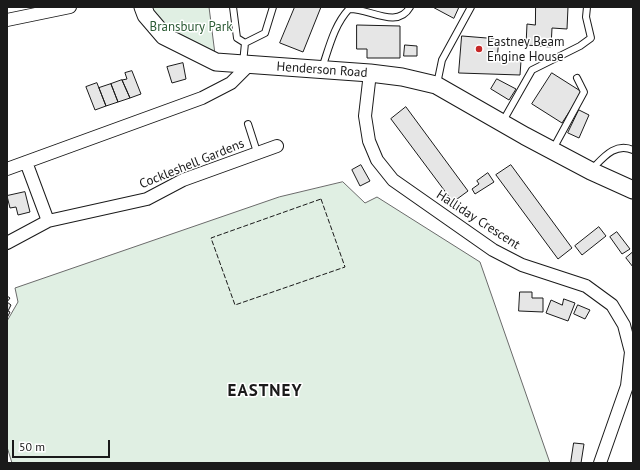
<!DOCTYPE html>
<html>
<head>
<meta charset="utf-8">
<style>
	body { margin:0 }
	#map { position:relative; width:640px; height:470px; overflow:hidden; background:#fff; font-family:"PT Sans",sans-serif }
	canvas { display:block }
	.frame { position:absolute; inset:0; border:8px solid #1a1a1a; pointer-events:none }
	.scale { position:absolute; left:12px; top:440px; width:98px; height:18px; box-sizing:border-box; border:2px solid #1a1a1a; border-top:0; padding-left:5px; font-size:12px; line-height:14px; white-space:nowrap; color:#1a1a1a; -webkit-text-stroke:3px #fff; paint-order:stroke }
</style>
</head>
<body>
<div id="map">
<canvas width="640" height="470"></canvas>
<div class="frame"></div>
<div class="scale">50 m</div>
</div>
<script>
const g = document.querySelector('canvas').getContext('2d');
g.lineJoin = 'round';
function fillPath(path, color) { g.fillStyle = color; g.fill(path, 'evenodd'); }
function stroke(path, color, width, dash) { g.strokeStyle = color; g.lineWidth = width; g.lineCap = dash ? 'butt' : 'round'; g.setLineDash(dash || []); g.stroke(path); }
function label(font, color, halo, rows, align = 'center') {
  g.font = font + ' "PT Sans",sans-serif'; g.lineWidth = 3; g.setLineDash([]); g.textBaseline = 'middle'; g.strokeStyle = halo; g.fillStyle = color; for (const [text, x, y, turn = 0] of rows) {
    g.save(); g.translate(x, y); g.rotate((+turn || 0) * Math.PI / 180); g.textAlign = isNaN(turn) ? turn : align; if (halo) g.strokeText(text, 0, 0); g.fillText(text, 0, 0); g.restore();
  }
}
const green = new Path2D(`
	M143,7H209L216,62L199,55Z
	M343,182L365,203L377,197L480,262L550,463H12L7,447V321L18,302L15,288L279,197Z`);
fillPath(green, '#e0efe3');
stroke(green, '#6a6a6a', 1);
const building = new Path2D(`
	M295,7H321L303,52L280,43Z
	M433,7H459L454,18Z
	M536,7H568L567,29L552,28L551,47L526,45L527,24L535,25Z
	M357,25L400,26V58H367V49H357Z
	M462,36L499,39L497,59L521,61L520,75L459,73Z
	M405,45L417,46V56H404Z
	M183,63L186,79L172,83L167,67Z
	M132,71L141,94L130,98L122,80L127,79L125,73Z
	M552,73L582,92L562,123L532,104Z
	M497,79L516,89L509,100L491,89Z
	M122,80L130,98L118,102L111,84Z
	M97,83L106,106L95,110L86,87Z
	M111,84L118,102L106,106L99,88Z
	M406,107L468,191L453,202L391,119Z
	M579,110L589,115L579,138L568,133Z
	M361,165L370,181L360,186L352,170Z
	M511,165L572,248L558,259L496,175Z
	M488,173L494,182L475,194L472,189L479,184L477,181Z
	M25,192L30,212L18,215L16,207L10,208L7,196Z
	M599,227L606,236L582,255L575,246Z
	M617,232L630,249L622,254L610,237Z
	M633,252V267L626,258Z
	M520,292H532V298H543V312L519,311Z
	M7,296L10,298L7,302L11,305L8,311L10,312L7,318Z
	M564,299L575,303L568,321L546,313L551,300L562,305Z
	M578,305L590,310L585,319L574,314Z
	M574,443L584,444L581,463H571Z`);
fillPath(building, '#e6e6e6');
stroke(building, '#1a1a1a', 1);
const lane = new Path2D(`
	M233,7L237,38L245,43
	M245,43L265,33L273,7
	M243,63L245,43
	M322,68C329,48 334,25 349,9C369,8 397,30 410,7
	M437,84L442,60L471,7
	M503,121L532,70L580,46L591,38L586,17L587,7
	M248,124L257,152
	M553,149L584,92L577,78
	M592,169C603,158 615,142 633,150`);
const street = new Path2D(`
	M7,20L70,7
	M370,73L365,116L369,141L377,160L393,180L493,250L522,265L586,286L612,305L624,325L631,352L627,386L600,463
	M26,162L48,221
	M7,169L202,98L231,83L250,64
	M7,243L48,221L147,199L183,180L277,146`);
const secondary = new Path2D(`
	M143,7L146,15L164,36L216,62L370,73L402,77L436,85L525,136L591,171L633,190`);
stroke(lane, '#1a1a1a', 8);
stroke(street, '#1a1a1a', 14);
stroke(secondary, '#1a1a1a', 19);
stroke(lane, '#fff', 6);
stroke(street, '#fff', 12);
stroke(secondary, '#fff', 17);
stroke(new Path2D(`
	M321,199L345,267L235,305L211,238Z`), '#1a1a1a', 1, [5, 2]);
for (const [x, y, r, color] of [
	[479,49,4,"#c62828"]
]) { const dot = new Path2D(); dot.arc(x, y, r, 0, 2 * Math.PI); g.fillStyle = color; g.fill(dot); stroke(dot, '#fff', 1.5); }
label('13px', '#2b5a34', '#fff', [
	["Bransbury Park",191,27]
]);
label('13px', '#1a1a1a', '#fff', [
	["Eastney Beam",487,42],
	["Engine House",487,57]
], 'left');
label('13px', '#1a1a1a', '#fff', [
	["Henderson Road",322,70,4],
	["Cockleshell Gardens",192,164,-22],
	["Halliday Crescent",478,220,33]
]);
g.letterSpacing = '1px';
label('bold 17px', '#1a1a1a', '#fff', [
	["EASTNEY",265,391]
]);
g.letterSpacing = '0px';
</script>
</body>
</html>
